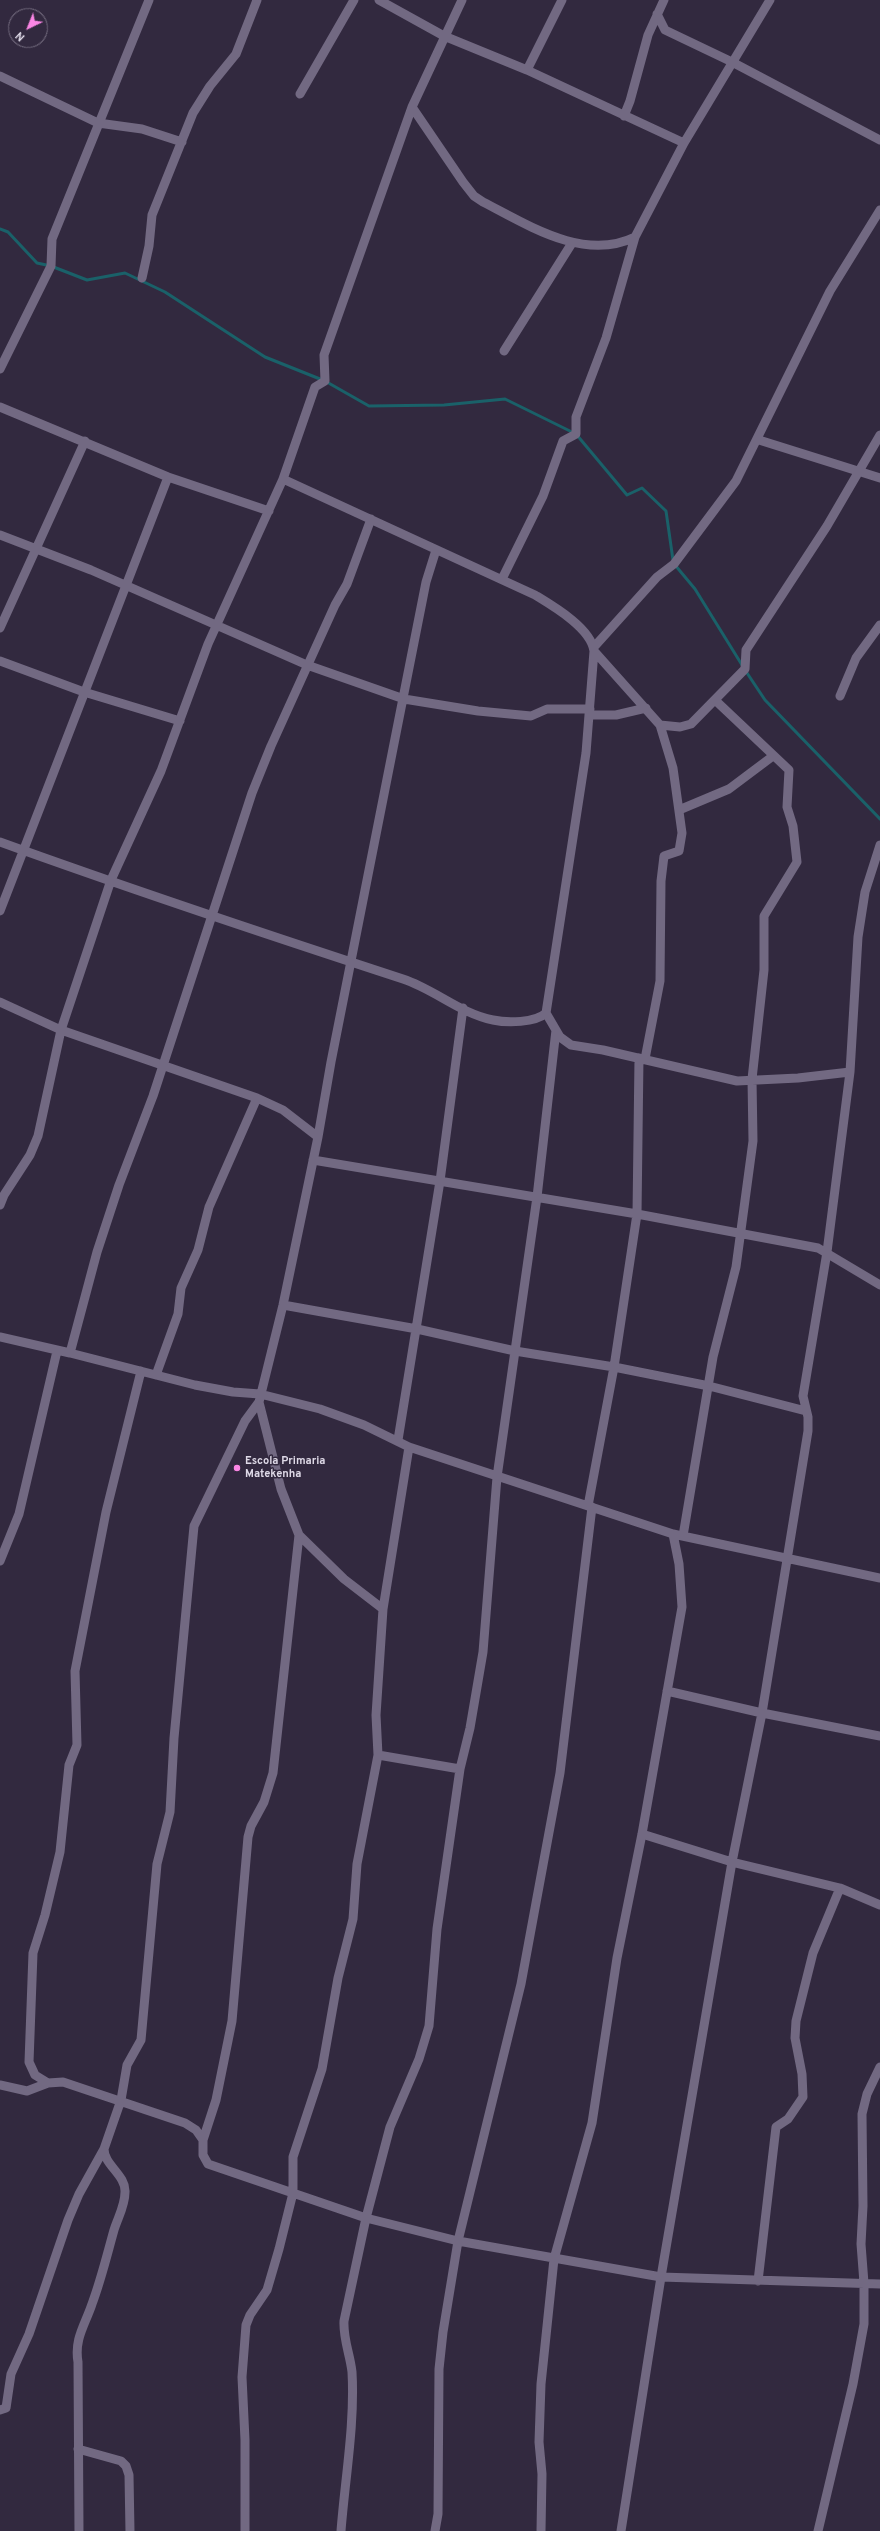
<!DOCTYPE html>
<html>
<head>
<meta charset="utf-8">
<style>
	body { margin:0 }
	#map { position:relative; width:880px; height:2531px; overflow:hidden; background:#32293f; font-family:Overpass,sans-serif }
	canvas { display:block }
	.north { position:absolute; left:8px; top:8px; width:40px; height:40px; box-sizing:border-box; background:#32293f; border:1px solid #776f82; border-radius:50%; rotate:223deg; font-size:11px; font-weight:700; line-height:16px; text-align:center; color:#ded9e7 }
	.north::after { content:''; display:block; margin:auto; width:14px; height:18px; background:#fb86e5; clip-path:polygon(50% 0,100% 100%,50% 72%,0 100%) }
</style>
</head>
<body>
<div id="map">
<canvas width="880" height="2531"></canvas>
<div class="north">N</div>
</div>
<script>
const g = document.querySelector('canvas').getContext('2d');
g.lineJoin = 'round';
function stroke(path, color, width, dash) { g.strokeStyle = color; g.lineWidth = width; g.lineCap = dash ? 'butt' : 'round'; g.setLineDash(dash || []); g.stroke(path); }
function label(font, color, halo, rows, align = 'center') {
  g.font = font + ' Overpass,sans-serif'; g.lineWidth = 3; g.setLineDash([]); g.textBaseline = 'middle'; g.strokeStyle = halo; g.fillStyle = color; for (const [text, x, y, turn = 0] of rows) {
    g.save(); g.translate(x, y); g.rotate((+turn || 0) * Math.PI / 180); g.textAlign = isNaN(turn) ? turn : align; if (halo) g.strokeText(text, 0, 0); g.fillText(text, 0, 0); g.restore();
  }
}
stroke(new Path2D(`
	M0,229L8,232L37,263L51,266L87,280L125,273L165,292L265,357L325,381L369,406L444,405L505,399L576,434L627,495L642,488L666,511L673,560
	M675,565L695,589L742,665
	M745,670L765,700L880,819`), '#1a6169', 3);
stroke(new Path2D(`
	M379,0L444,36L527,70L684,143
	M657,14L665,30L732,62L880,140
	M527,70L562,0
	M0,76L98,123L142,129L182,142
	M300,94L354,0
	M412,107L463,182L474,196L483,202C528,225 584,262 635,237
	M624,116L630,101L648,35L664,0
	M142,278L149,246L152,215L193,113L210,86L236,54L257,0
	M504,351L572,243
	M0,369L51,266L52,239L149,0
	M0,407L168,477L269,511
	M759,440L880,478
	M283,479L535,595C553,606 591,628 594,651L660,725L673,768L682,833L679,851L664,856L661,881L660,981L645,1059
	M0,535L91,570L307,665L404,699L478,711L531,716L547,709H590
	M502,579L543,496L563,441L576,434V417L606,338L635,237L684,143L770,0
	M0,628L85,441
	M594,647L657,577L674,564L736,481L830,291L880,210
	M0,661L84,692L180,721
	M840,696L856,658L880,625
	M589,715H616L646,708
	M660,725L680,727L691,724L745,669L746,650L827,526L880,435
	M679,810L729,789L773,756
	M0,842C133,890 268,935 403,979C434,989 461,1014 493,1020C507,1023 535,1023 546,1013L586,753L594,651
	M0,911L168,477
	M0,1002L61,1030L257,1098L283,1110L318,1137
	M546,1013L560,1037L571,1045L603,1050L737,1081L798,1078L850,1072
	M313,1160L637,1214L818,1248L880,1285
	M0,1205L4,1195L30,1155L38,1136L61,1030L111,880L161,771L208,644L283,479L315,387L325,381L324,355L412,107L462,0
	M283,1305L417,1329L515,1351L614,1367L709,1386L806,1411
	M0,1337L70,1353L195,1385L233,1392L260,1394L320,1409L364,1425L409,1447L673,1534L880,1578
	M70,1353L97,1252L119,1185L153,1096L252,793L271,746L335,605L347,584L371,519
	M156,1375L178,1314L181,1288L198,1250L209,1207L257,1098
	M398,1440L440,1181L463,1008
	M588,1506L614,1367L637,1214L639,1058
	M299,1535L273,1773L264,1802L251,1826L248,1837L232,2021L216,2100L203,2140V2155L208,2164L366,2218L458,2241L661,2277L880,2284
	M683,1536L713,1357L736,1267L753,1141L752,1079L764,970V916L797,862L793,826L787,807L789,770L715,700
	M0,1561L19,1514L57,1351
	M383,1609L344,1579L299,1535L281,1489L259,1402L283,1305L318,1137L331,1062L426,582L436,550
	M667,1691L762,1713L880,1736
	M378,1755L460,1769
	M642,1834L732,1862L840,1888L880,1905
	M48,2083L35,2075L29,2062L33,1953L45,1915L60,1852L69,1765L77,1745L75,1671L106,1512L141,1371
	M0,2085L27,2091L48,2083L63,2082L185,2123L196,2130L203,2140
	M758,2281L776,2127L788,2119L803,2097L802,2074L795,2038L796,2021L813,1953L840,1888
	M0,2410L6,2408L11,2374L29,2334L68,2220L79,2194L104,2149
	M78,2449L121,2461L126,2466L129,2475L130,2531
	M79,2531L78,2362C74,2339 85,2325 92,2304C101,2280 107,2255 114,2230C118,2217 125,2206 125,2192C126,2175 104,2165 104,2149L121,2100L127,2065L141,2040L157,1864L170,1812L174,1738L194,1526L245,1421L259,1402
	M245,2531V2440L242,2377L246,2325L250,2315L267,2290L279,2249L293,2193V2157L322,2069L338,1978L353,1919L357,1864L378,1755L376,1715L383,1609L409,1447
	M341,2531C345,2479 355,2424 352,2372C350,2354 343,2339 344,2321L366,2218L390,2127L419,2059L429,2026L437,1929L460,1769L470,1728L483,1652L497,1477L537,1197L556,1030
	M435,2531L438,2514L439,2369L443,2332L458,2241L521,1984L560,1773L592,1507
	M541,2531L542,2474L539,2442L541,2384L554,2259L592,2123L617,1958L642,1834L682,1607L679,1564L673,1534
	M621,2531L661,2277L732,1862L762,1713L808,1431V1417L803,1396L827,1252L850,1072L858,937L865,892L880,845
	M818,2531L853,2384L864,2324V2283L861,2244L863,2206L862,2114L867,2094L880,2067`), '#726982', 9);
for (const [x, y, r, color] of [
	[237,1468,4,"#fb86e5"]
]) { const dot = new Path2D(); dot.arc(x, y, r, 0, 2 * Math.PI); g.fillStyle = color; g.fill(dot); stroke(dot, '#32293f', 1.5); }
label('bold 11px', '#ded9e7', '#32293f', [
	["Escola Primaria",245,1462],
	["Matekenha",245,1475]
], 'left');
</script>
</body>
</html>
